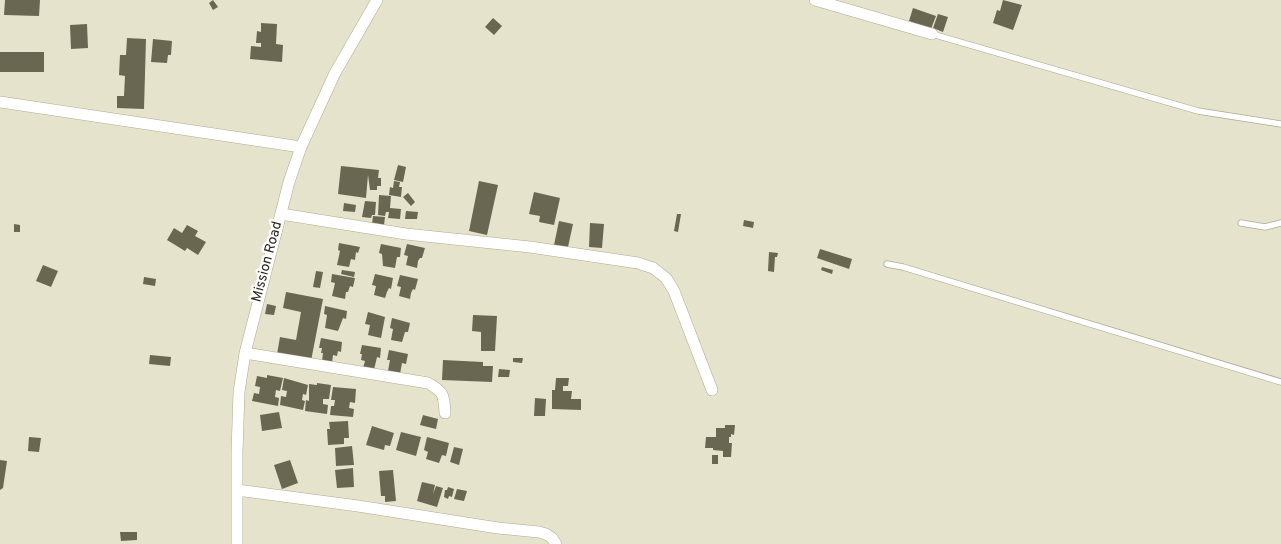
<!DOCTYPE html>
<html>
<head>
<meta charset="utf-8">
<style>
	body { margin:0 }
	canvas { display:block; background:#e5e3cb }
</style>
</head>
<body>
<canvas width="1281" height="544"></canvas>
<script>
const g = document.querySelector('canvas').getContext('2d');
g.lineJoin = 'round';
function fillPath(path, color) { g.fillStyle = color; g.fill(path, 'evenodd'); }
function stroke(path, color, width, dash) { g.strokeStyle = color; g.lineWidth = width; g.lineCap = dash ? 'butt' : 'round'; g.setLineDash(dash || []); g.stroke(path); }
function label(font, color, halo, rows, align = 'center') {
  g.font = font + ' Overpass,sans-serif'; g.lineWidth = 5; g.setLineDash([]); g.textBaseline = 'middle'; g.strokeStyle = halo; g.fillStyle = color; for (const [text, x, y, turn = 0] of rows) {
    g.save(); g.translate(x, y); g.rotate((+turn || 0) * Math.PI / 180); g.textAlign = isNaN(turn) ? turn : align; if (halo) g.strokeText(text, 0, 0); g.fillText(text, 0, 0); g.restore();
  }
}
fillPath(new Path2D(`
	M5,0H40L39,16L4,15Z
	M213,0L218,7L213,10L209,3Z
	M1003,0L1022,5L1013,30L993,23L997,10L1000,11Z
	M913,8L936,16L931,29L909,21Z
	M938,14L948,17L943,32L933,28Z
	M493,18L502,26L494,35L485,27Z
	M261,23L277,24L276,44L283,45L282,62L250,59L251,46L261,47V43H256L257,31L261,32Z
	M87,24L88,48L71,49L70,25Z
	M127,38L146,39L144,109L117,108V96H124L125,76L119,75L120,55H126Z
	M153,39L172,41L171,55H168L167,63L151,62Z
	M0,52H44V72H0Z
	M398,165L406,167L403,182L394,180Z
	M341,166L379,170L378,178H381V186H377V190H370L368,175L366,198L338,194Z
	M394,181L400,182L399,187H402L401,197L389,195L390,187L393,188Z
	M479,181L498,185L487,235L469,231Z
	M534,192L560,198L554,225L539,222L540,216L529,214Z
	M408,193L415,202L411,206L403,197Z
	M379,195L391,196L390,208L401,209L400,219L388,218L389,212H386L385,216L378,215Z
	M365,201L376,202L375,215H372L371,218L362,217Z
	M344,203L356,205L355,212L343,211Z
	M406,211L418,212L417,219H405Z
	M677,214H681L678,232L674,231Z
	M373,216L385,217L384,225L372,224Z
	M744,220L754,222L753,228L743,226Z
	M559,221L573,224L568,247L554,245Z
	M590,223L604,224L602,248L589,247Z
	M14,224L20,225V232H14Z
	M187,225L198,231L195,236L206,242L198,255L187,248L185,251L167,240L174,228L182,233Z
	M339,243L360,247L358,253L356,252L355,260L351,259L349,267L337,265L340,251L338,250Z
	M381,244L401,248L400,257H397L395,268L383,266L382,254L379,253Z
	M407,244L425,248L422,258H420L418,261L417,268L406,265L408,256L404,255Z
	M820,249L852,259L849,269L817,258Z
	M769,252L778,253L777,257H775L774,272L768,271Z
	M43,265L58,271L51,287L36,281Z
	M822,267L833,270L832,274L821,270Z
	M342,270L355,272L354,277L341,274Z
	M316,271L323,272L320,288L313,287Z
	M332,274L355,278L353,287L350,286L348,292H346L345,299L332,296L335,283L331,282Z
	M375,274L393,278L391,289L389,288L387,292L385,298L374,295L376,286L372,285Z
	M400,275L418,279L415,290L413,289L411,293L410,299L399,296L401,287L397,286Z
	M144,277L156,279L155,286L143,284Z
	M286,292L323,299L311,361L277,354L280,337L296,340L301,312L283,308Z
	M267,304L276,306L274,315L265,314Z
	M325,306L347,311L346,319L343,318L338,331L325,328L327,315L324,314Z
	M368,312L385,317L381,338L368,335L370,325L365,324Z
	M473,315L497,316L495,351H481V332L472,331Z
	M392,318L410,323L408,332H405L402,342L391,340L393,329L390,328Z
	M321,338L342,342L341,352L338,351L337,356L333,355L332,363L322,361L323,353H321L322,348H319Z
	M362,345L381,348L380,358L377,357L374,370L363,368L365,361L361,360L362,354H360Z
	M389,350L408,354L406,364L402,363L400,374L388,371L390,360H387Z
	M150,355L171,357L170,366L149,364Z
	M513,358H523L522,363L513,362Z
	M443,360L483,362V366H493L492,382L442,380Z
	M499,369L510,370L509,377H498Z
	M267,375L283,378L280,391L276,390L275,397L279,398L278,406L252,401L254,393L259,394L260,387L255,386L257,376L267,378Z
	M284,378L308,385L306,395L303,394L302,400L305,401L303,410L280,405L281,396L286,397L287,391L282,390Z
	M556,378H569L568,386H563V391H572L571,399H581V410L552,409V390H555Z
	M317,383L331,385L329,399H323V404L328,405L327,414L305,411L306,400L309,401V384L317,385Z
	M333,387L356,389L355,403L350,402L349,408L354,409L353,417L330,415L331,406H334L335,400H331Z
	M535,398L546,399L545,416H534Z
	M279,412L282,428L262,431L260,415Z
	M423,415L438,419L436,429L420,425Z
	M348,421L349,438H344V444L328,445L327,429H330L329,422Z
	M725,425H735L734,435L731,434V437H729V443H732L731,457H723V451L713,450V448H705L706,437H716V428H725Z
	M372,426L394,433L390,446L385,445L384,450L366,445Z
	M401,432L421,437L416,456L396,450Z
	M29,437L41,438L39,452L28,451Z
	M427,437L449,443L446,456L442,455L439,463L426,459L428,452L424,450Z
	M352,446L354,465L336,466L335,448Z
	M454,447L463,449L459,465L450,462Z
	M712,455H718V464H712Z
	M0,460L7,461L3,488L0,490Z
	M290,460L298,483L282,489L274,465Z
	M353,468L354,487L337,488L335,470Z
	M393,470L396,501L385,502V496H381L379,471Z
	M422,482L435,485L433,494L436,486L443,488L437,507L417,501Z
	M448,487L454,489L452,497L449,496L448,499L444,497L445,490H447Z
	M457,489L467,491L464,501L454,499Z
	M120,532H137V540L121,541Z`), '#696752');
const lane = new Path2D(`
	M932,34L1198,111L1281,124
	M1241,223L1265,227L1281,223
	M887,264L903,267L1281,382`);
const street = new Path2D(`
	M815,0L932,34
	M0,102L301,147
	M281,214L406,234L530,247L638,263L653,268L666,278L674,291L712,390
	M245,353L428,383C444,392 444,395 445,413
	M237,490L358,506L498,528L539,532L546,534L552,538L556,544
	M237,544V452L239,392L245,353L289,182L301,147L335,73L377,0`);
stroke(lane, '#adab94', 7);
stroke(street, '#adab94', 12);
stroke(lane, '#fff', 5.5);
stroke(street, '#fff', 11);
label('14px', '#27261d', '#fff', [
	["Mission Road",268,262,-75]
]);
</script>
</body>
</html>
